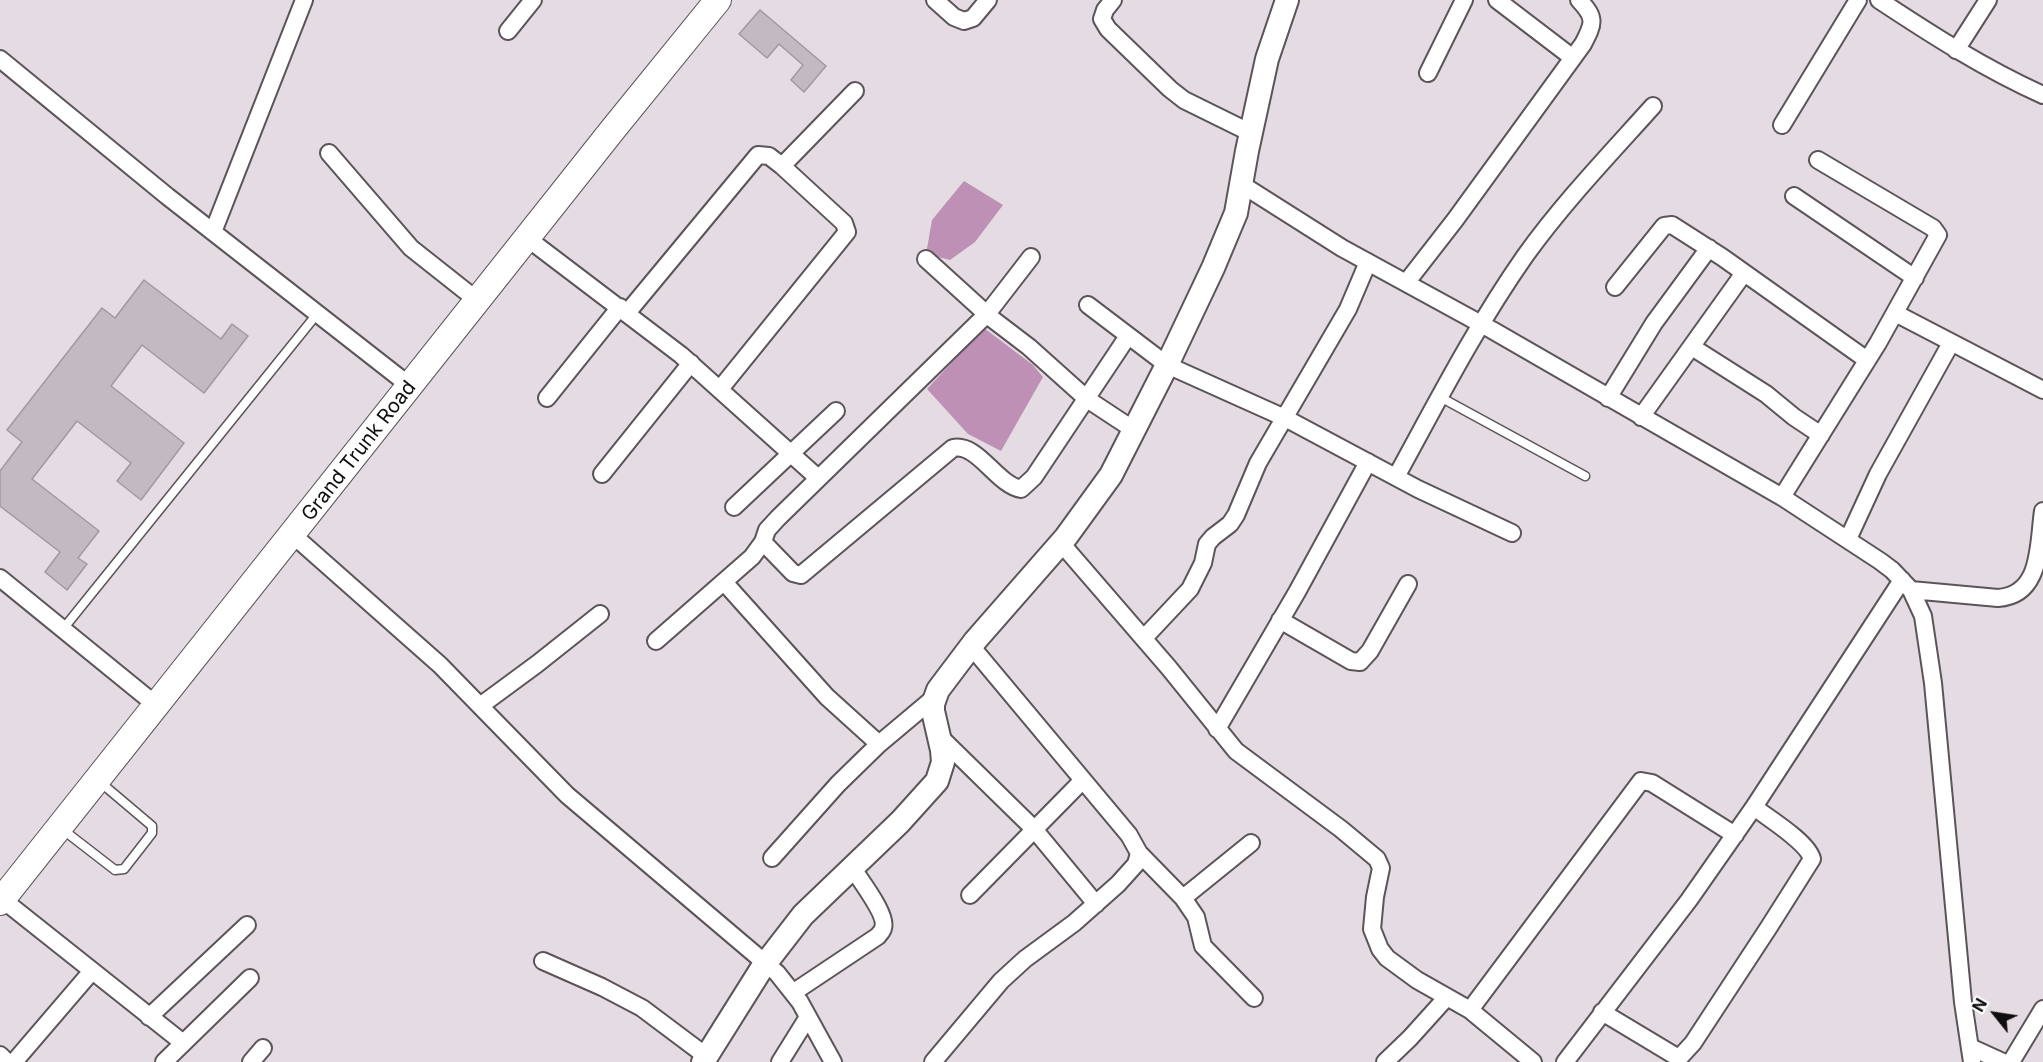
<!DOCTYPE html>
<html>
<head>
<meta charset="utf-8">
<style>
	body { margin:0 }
	#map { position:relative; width:2043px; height:1062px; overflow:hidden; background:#e5dbe2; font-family:Inter,sans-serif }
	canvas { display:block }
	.north { position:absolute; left:1965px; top:984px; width:60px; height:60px; -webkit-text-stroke:4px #fff; paint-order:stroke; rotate:300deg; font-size:16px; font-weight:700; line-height:24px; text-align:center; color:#0f0d0f }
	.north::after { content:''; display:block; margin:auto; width:21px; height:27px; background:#0f0d0f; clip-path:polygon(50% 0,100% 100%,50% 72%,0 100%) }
</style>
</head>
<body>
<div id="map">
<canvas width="2043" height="1062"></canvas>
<div class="north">N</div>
</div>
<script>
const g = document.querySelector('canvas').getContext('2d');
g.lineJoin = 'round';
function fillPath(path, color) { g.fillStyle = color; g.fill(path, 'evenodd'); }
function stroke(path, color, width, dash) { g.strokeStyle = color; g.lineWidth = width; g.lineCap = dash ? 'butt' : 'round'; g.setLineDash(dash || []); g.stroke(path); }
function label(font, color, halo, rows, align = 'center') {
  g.font = font + ' Inter,sans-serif'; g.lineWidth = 6; g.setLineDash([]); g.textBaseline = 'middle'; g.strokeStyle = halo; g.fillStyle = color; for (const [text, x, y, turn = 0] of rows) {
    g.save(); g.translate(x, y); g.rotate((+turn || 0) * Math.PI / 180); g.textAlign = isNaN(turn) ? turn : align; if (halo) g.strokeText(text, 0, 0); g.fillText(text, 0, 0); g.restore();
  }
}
fillPath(new Path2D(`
	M964,181L1003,205L975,242L950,260L926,254L932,220Z
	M984,328L1033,365L1043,377L1001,451L968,434L927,389Z`), '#bf90b6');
const building = new Path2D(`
	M760,10L826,66L804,92L791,80L803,65L779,44L767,58L739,34Z
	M144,280L221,339L232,324L248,336L204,393L142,345L111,386L184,443L141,500L117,481L131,463L77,421L32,479L99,531L78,558L87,564L67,590L45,572L60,552L0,506V471L22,442L7,430L102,308L115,318Z`);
fillPath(building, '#c3bac1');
stroke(building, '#a1999f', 1.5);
const lane = new Path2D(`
	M1440,397L1585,476
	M63,629L317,314
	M62,829L115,870L124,869L152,833V826L100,782`);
const street = new Path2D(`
	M935,0L954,17L964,21L973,18L988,0
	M1113,0L1105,10L1102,19L1108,29L1170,89L1184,100L1251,133
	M1497,0L1573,58
	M1879,0C1932,35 1985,69 2043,95
	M508,31L533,0
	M1956,50L1988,0
	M0,59L167,196L410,386
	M1428,73L1464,0
	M1782,125L1858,0
	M329,153L411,248L478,301
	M1241,184L1342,248L1492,330L1782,497L1880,561L1892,570L1911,590L1923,616L1933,683L1963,1002L1972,1062
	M1794,196L1915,278
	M213,232L304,0
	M527,238L681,355L818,478
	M926,259L991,318L1029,347L1087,399L1134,430
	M1406,283L1455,220L1583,44C1594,23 1596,18 1579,0
	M1615,287L1660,231L1664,226L1672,225L1722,257L1867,360
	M1088,305L1167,365L1285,418L1418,489L1512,533
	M627,313L758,155L769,156L782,166
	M1895,313L2043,390
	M1692,347L1766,394L1794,417L1821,435
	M720,389L847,232L844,223L782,166L855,91
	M547,398L620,307
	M1608,398L1654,323L1709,248
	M1641,417L1744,273
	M602,474L691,363
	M1396,477C1437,402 1476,326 1525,256C1563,203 1609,155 1653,106
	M1782,497L1878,343L1938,235L1933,228L1818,160
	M734,507L836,411
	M293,535L440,665L567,795L777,973L800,1002L833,1062
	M1848,539L1878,474L1951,343
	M763,542L793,573L801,575L953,448C978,443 996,484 1021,489L1034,477L1128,336
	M1061,543L1169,668L1236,751L1341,829L1377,859L1381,868L1375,897L1372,929L1380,949L1387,958L1417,980L1470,1010L1533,1062
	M0,578L156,705
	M724,582L827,697L879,744
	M1911,590L1998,598C2042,595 2038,545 2043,511
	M1280,620L1351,661L1360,662L1370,651L1408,584
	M1144,638L1190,589L1203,563L1207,544L1213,537L1230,524L1236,515L1258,463L1348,309L1368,262
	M656,641L752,557L763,542L767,530L778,518L987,314L1031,257
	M480,706L537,664L600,614
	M1217,729L1297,592L1368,462
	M938,735L1034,829L1096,904
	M1139,853L1183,898L1251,843
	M772,858L838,784L879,744L935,697
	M970,895L1083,780
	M1183,898L1196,917L1203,946L1254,998
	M2,899L182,1042
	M543,961L602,987L642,1008L706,1056
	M794,992L878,936C879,934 883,931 883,928C888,915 859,879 852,867
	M1470,1010L1641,781L1652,783L1735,835
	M1602,1012L1677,1057L1681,1056L1693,1043L1769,927L1812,859C1808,842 1768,818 1754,807
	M149,1017L247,925
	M1970,1047L2003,1062
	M0,1055L7,1062
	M14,1062L92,971
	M164,1062L250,978
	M251,1062L263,1048
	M780,1062L808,1017
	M933,1062L1001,981L1025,959L1074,923L1118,884L1136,864L1139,853L1129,835L971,646
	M1385,1062L1410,1038L1447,997
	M1565,1062L1689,900L1754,807L1902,580
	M2011,1062L2043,1009`);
const secondary = new Path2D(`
	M703,1062L762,968L803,915L900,822L937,781L943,762L942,750L933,711V704L938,690L975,641L1066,537L1111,475L1167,365L1213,268L1236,213L1247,151L1267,59L1287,0`);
const primary = new Path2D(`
	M0,902L614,128L718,0`);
stroke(lane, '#5b5459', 11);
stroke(street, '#5b5459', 20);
stroke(secondary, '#5b5459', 26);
stroke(primary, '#5b5459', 28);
stroke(lane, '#fff', 8);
stroke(street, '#fff', 16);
stroke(secondary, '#fff', 22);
stroke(primary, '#fff', 26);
label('20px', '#0f0d0f', '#fff', [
	["Grand Trunk Road",359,451,-52]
]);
</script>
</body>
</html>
